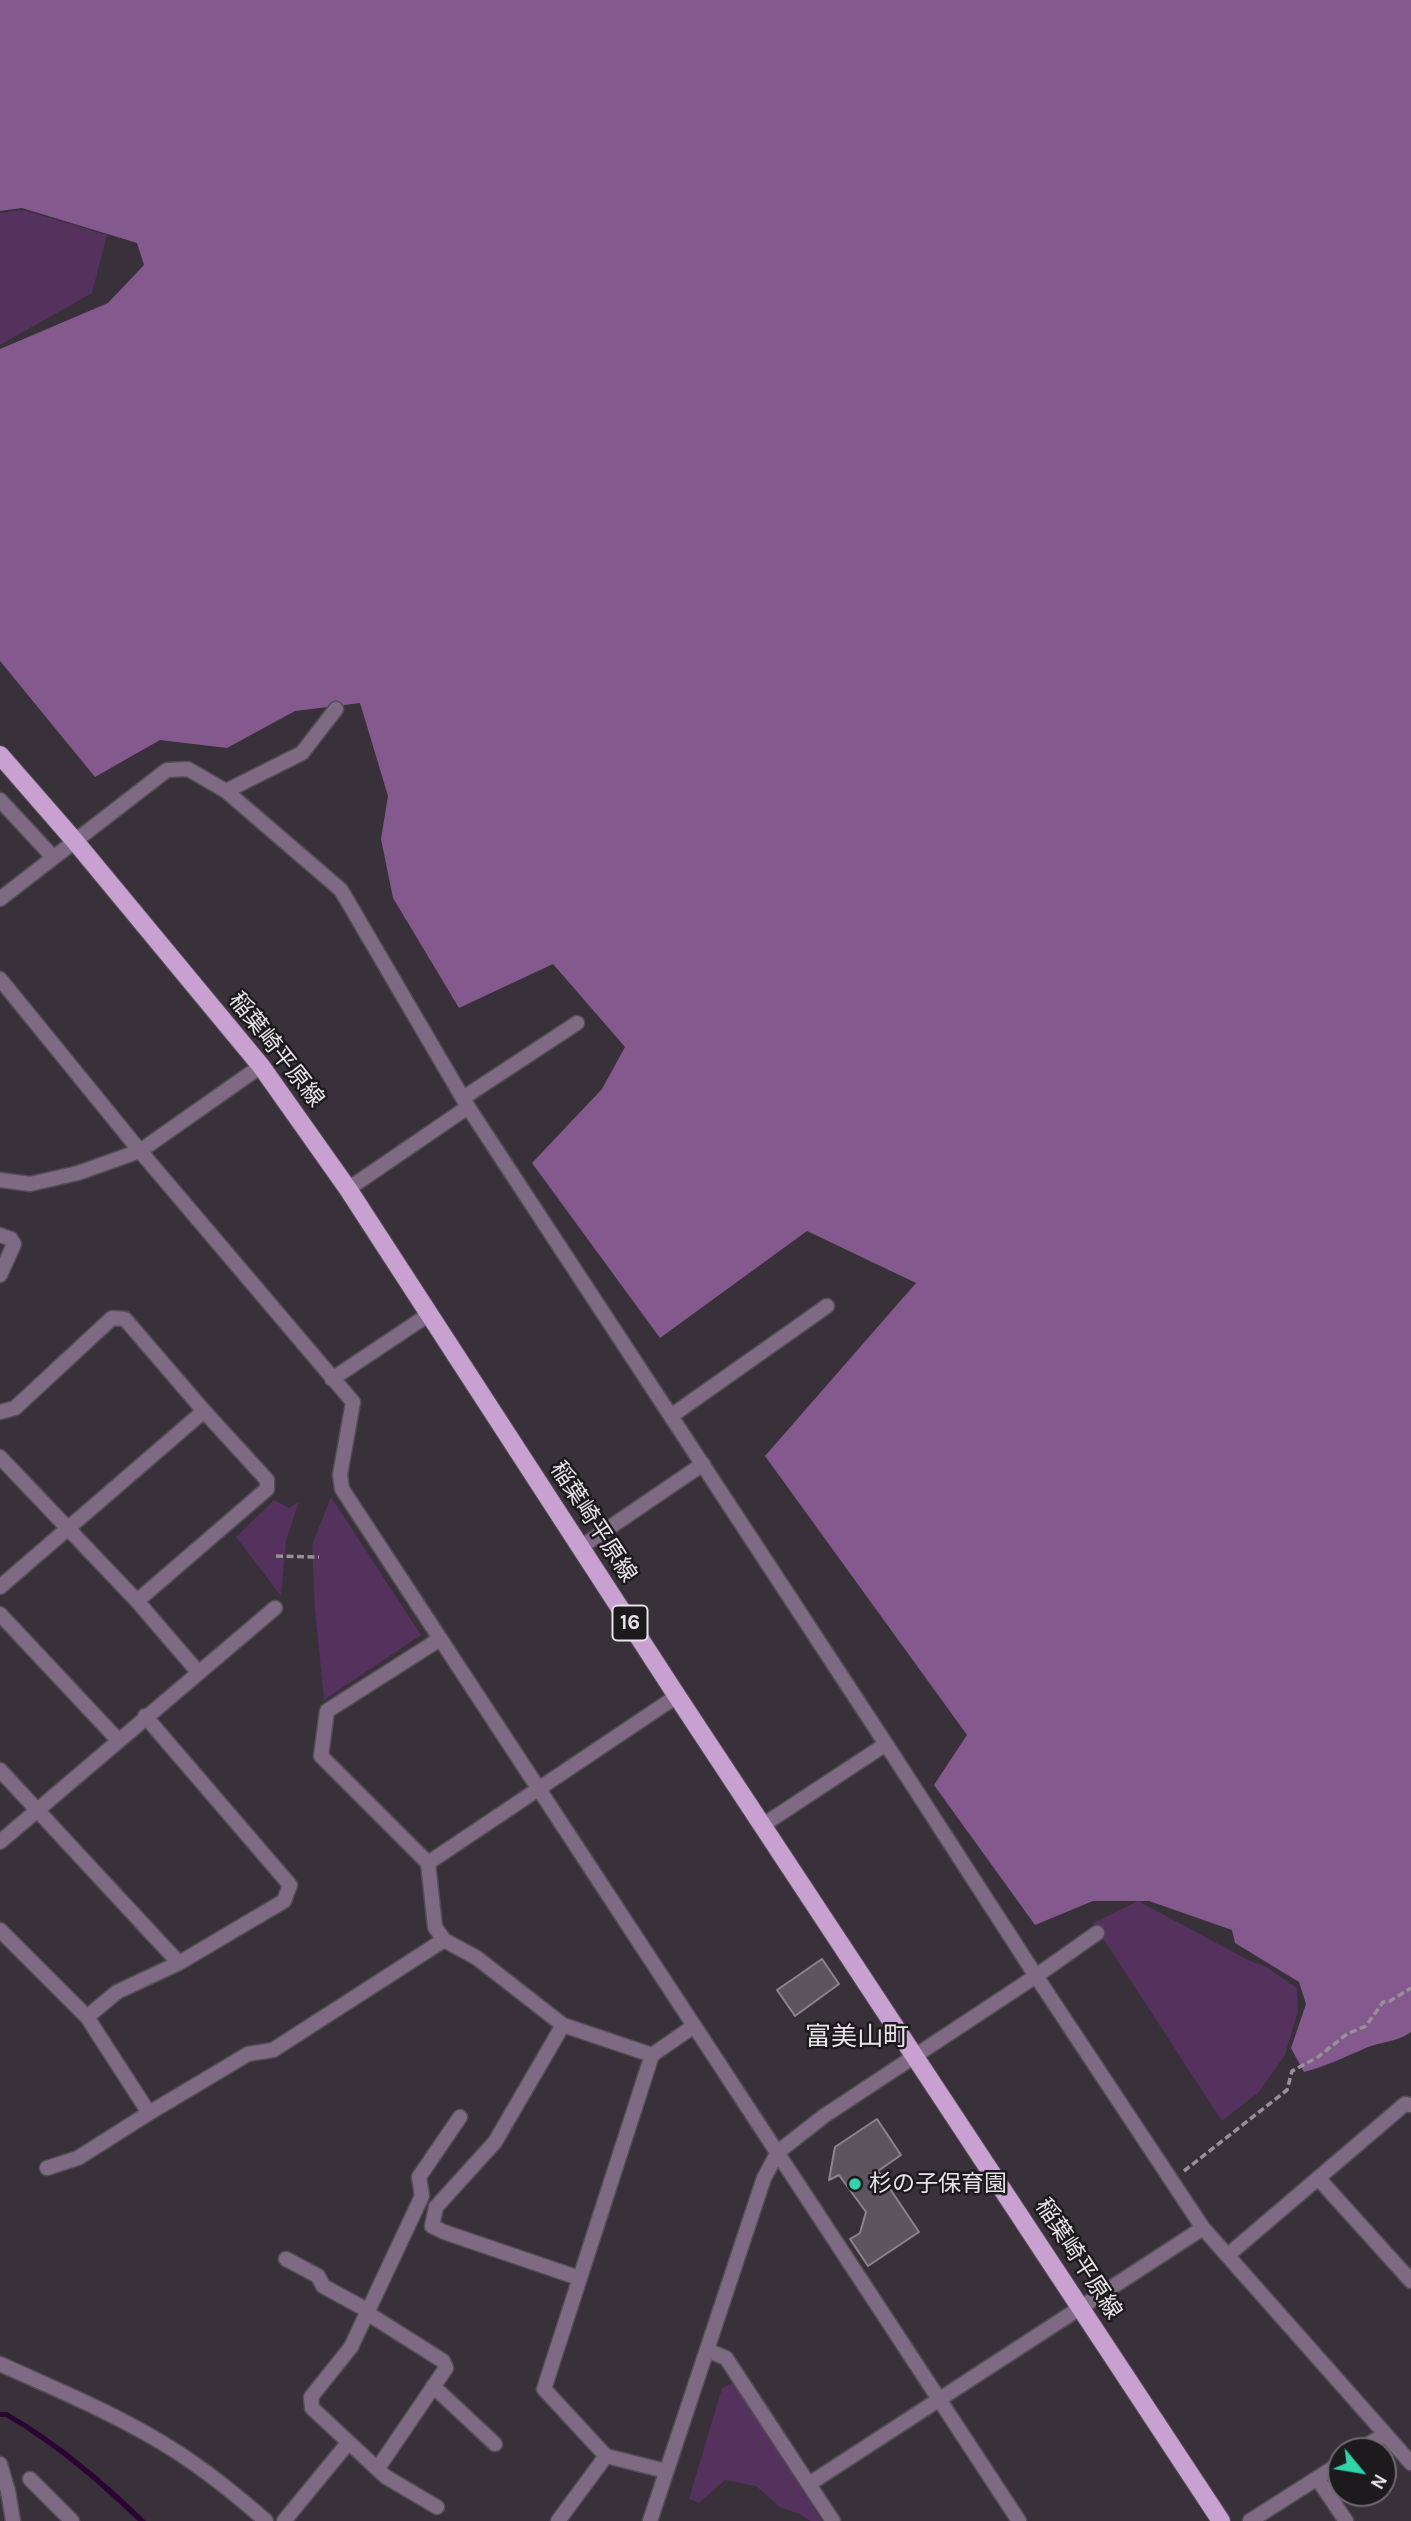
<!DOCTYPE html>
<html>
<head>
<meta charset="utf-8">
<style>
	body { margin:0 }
	#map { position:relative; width:1411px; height:2521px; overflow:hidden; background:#38313a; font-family:Karla,sans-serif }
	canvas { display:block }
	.north { position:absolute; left:1327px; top:2437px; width:70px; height:70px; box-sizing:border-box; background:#1d1a1e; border:2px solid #6e6a6f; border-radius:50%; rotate:120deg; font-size:19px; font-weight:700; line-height:28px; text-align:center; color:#e7e3e8 }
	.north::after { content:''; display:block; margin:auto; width:24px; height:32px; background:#31d4a9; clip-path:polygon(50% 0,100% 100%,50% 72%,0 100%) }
</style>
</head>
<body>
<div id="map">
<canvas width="1411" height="2521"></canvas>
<div class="north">N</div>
</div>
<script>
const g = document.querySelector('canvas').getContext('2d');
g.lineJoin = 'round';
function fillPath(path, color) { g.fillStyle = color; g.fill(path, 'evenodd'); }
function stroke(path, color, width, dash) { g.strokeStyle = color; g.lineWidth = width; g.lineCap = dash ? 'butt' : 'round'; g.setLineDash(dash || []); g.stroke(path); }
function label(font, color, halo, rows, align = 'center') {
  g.font = font + ' Karla,"Noto Sans JP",sans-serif'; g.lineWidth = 5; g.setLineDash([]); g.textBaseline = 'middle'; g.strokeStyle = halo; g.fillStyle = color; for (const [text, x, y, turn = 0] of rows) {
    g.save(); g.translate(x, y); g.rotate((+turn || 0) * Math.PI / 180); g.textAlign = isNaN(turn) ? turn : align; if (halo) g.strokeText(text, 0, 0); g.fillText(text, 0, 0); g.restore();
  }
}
fillPath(new Path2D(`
	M23,210L107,235L92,293L0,345V213Z
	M331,1497L421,1635L324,1700L315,1610L312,1545Z
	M274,1500L289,1508L299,1502L286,1541L281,1596L236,1537Z
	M1138,1901L1250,1961L1265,1966L1297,1988L1298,2011L1285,2055L1259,2092L1222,2121L1093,1923Z
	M734,2383L822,2521H811L799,2514L780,2507L756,2486L725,2480L699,2503L689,2499L722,2388Z`), '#55315d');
fillPath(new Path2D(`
	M0,0H1411V2032C1399,2041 1382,2042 1368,2047C1347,2056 1327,2066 1304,2072L1291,2048L1306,2004L1299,1982L1235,1943L1232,1930L1149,1901H1093L1035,1925L934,1785L967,1735L765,1456L916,1283L807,1231L660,1338L532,1163L602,1089L625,1047L553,964L459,1008L393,898L381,839L388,796L360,703L295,711L227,748L160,740L95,777L0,661V349L108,303L144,265L137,243L22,208L0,211Z`), '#84598d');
fillPath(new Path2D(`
	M0,2412H7C59,2442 103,2479 146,2521H138C97,2482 55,2446 6,2417H0Z`), '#2c0434');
const building = new Path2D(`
	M822,1959L839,1984L795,2016L777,1990Z
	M877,2119L901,2155L878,2171L919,2232L868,2266L850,2239L860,2233L866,2212L839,2175L829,2180L835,2147Z`);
fillPath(building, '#5c545e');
stroke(building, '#8b838d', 2);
const minor = new Path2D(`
	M226,791L302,753L336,709
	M0,800L53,857
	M0,899L167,770L188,769L226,791L341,890L468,1107L886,1744L1036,1976L1203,2228L1411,2463
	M0,979L140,1151L353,1402L340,1475L342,1489L1019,2521
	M463,1098L577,1023
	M0,1180L30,1184L78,1173L140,1151L261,1066
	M348,1189L468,1107
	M0,1235L11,1239L14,1244L0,1275
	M332,1379L428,1315
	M0,1412L15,1408L112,1318L125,1319L204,1411L267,1480V1489L137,1601
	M671,1416L827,1306
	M0,1457L137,1601L198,1672
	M581,1547L703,1464
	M0,1587L204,1411
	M0,1614L118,1740
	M0,1770L179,1963
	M763,1825L886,1744
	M0,1842L275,1608
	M428,1863L321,1756L327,1711L440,1639
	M0,1930L87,2017L149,2113L248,2054L273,2050L444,1940L477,1958L563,2025L652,2055
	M444,1940L435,1927L428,1863L677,1696
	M87,2017L117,1992L179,1963L284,1901L290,1885L145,1716
	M563,2025L495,2142L436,2207L432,2226L444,2232L579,2278
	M47,2168L78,2158L149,2113
	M1318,2178L1411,2281
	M1228,2255L1405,2104L1411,2105
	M286,2259L318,2276L323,2286L367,2310
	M367,2313L443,2361L446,2368L378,2468
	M707,2350L726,2358L833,2521
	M0,2364C53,2388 109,2411 159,2441C197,2463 233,2492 266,2521
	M433,2386L495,2444
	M1358,2451L1385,2434
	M0,2464L8,2491L13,2521
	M666,2471L606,2456L544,2389L652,2055L694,2026
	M1317,2478L1346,2521
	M30,2479L72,2521
	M809,2484L1203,2228
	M437,2507L386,2477L312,2408L311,2397L351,2347L422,2196L419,2177L460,2117
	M284,2521L348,2443
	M558,2521L606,2456
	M650,2521L764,2178L778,2152L824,2116L1036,1976L1097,1933
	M1250,2521L1341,2463`);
const primary = new Path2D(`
	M0,755L74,840L261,1066L348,1189L677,1696L1221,2521`);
stroke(minor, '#544d56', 17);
stroke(primary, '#544d56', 20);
stroke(new Path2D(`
	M276,1556L319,1557
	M1184,2171L1287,2090L1292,2071L1318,2057L1347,2034L1366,2026L1383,2002L1390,2001L1411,1988`), '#969197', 3.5, [7, 3.5]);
stroke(minor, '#7e6b83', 14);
stroke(primary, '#c8a1d1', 18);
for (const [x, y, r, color] of [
	[855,2184,7,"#31d4a9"]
]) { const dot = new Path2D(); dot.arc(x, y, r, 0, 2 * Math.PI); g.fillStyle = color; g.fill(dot); stroke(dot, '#1d1a1e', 2.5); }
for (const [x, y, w] of [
	[630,1623,35]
]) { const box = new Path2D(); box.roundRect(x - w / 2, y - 17.5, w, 35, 5); g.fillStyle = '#1d1a1e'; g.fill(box); stroke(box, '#e7e3e8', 2); }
label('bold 21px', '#e7e3e8', null, [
	["16",630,1623]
]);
label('23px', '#e7e3e8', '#1d1a1e', [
	["稲葉崎平原線",276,1050,52],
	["稲葉崎平原線",593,1522,57],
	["稲葉崎平原線",1078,2259,57]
]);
label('23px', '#e7e3e8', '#1d1a1e', [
	["杉の子保育園",869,2184]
], 'left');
label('26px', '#e7e3e8', '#1d1a1e', [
	["富美山町",857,2038]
]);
</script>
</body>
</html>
